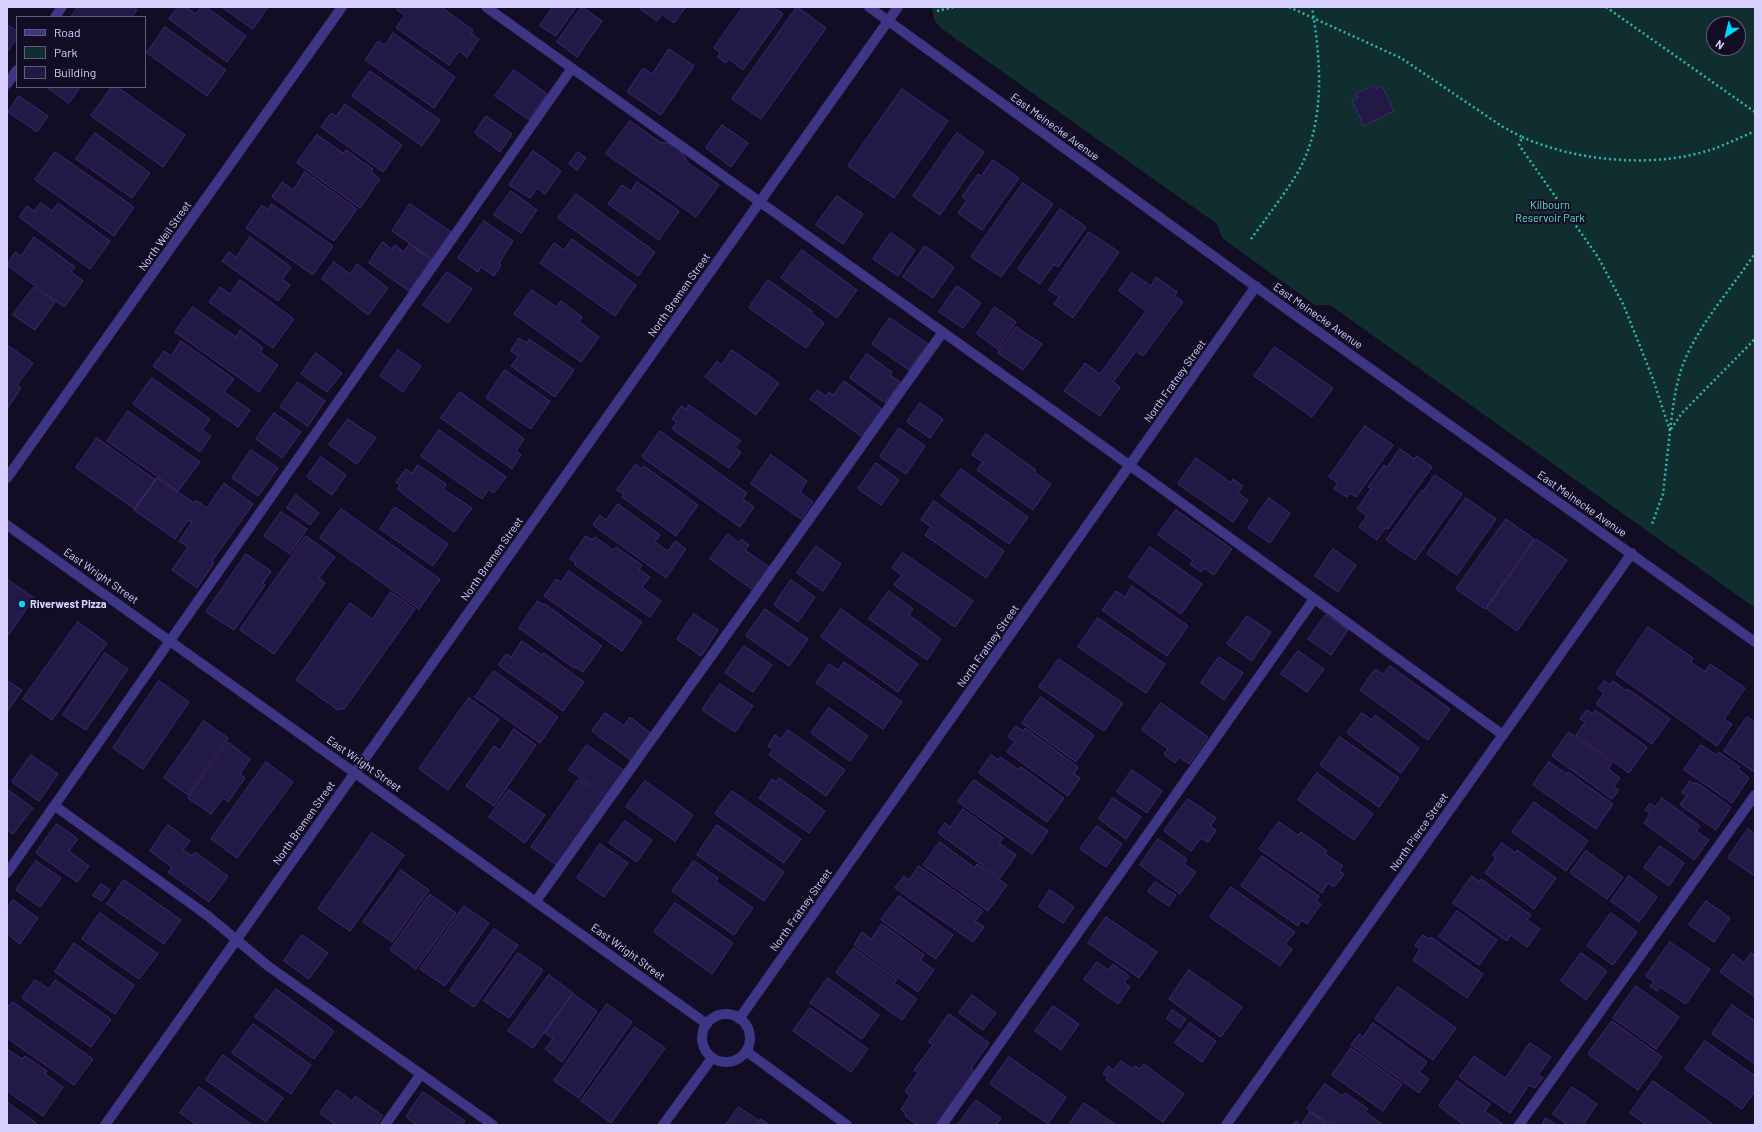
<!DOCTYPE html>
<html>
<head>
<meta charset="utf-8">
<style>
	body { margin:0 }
	#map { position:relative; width:1762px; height:1132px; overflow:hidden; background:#120d24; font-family:Barlow,sans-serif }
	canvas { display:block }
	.frame { position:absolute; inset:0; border:8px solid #d8d1ff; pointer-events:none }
	.legend { position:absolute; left:16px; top:16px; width:130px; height:72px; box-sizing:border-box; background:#120d24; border:1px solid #615b7c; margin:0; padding:5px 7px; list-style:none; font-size:12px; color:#d8d1ff }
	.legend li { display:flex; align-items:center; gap:8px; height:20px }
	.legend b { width:20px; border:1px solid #615b7c }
	.north { position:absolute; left:1706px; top:16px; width:40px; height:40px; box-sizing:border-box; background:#120d24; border:1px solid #615b7c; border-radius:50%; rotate:215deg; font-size:11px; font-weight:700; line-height:16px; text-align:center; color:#d8d1ff }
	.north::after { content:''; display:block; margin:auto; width:14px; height:18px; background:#00d9fc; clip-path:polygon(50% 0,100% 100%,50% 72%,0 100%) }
</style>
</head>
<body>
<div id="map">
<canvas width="1762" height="1132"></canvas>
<div class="frame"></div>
<ul class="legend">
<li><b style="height:5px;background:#3c3685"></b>Road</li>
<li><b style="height:11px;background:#102e2e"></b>Park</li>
<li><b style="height:11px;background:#231946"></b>Building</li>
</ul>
<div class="north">N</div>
</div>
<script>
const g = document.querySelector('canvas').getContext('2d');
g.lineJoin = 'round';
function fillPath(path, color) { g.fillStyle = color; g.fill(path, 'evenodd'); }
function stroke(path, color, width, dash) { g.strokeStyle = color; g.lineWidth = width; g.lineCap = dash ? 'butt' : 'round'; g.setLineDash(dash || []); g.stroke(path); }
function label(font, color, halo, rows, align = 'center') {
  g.font = font + ' Barlow,sans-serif'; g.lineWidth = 4; g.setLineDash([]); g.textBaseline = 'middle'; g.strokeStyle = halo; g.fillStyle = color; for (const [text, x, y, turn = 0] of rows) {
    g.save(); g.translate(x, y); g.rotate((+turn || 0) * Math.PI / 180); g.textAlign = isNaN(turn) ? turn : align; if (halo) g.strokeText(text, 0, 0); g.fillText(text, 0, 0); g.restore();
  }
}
fillPath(new Path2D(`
	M932,7H1755V608L1330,305H1315L1222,238L1217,224L942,29L934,20ZM1714,24H1738V48H1714Z`), '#102e2e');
const building = new Path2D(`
	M78,7H133L137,10L132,17H71Z
	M178,7H186L196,14L201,7H206L246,36L227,62L169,19Z
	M222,7H268L253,29Z
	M399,7H441L473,30L471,33L479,39L467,57L459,51L449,65L396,28L405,15L397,10Z
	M553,7H576L556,36L540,26Z
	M582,7L602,21L577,57L557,42Z
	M641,7H686L674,23L662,14L657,21L640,9Z
	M743,7H773L783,14L743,70L729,59L726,63L717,57L720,52L714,48Z
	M797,7L826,28L761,119L732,99Z
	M7,25L17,31V38L7,52Z
	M165,27L226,70L207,96L147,53Z
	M393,33L455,77L434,108L365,60L378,41L385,45Z
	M669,49L694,66L661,115L627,92L643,68L652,74Z
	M514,70L547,94L529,120L495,96Z
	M370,71L440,120L422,146L352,96Z
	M1373,86L1376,89L1382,86L1394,111L1364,126L1352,101L1358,98L1356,94Z
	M47,87H80L69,103Z
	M112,87H117L185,135L163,167L91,116Z
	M902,89L948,121L894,198L848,166Z
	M19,96L48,116L37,132L8,112Z
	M345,104L402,145L383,172L321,127L331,113L336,116Z
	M486,116L512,134L500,152L475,133Z
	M630,121L660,142L672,144L680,150L688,163L719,185L696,217L606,154Z
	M722,125L748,143L731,167L706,148Z
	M95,133L150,173L132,198L76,159Z
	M957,133L984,152L940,215L913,196Z
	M317,135L343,153L346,150L373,169L371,172L380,179L360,208L297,163Z
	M533,151L561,171L545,194L537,188L530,198L509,185Z
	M55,152L134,207L114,236L35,180Z
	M578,152L586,158L577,170L569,164Z
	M993,160L1019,178L982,230L958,213L967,200L962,197L978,174L981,176Z
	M305,172L357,209L334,241L272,197L282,182L293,190Z
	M637,182L679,211L659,240L608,204L622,185L631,191Z
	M1023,183L1053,204L1001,277L971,257Z
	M511,191L537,210L521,233L494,215Z
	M576,194L655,252L638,276L558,218Z
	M837,196L863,214L843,244L816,225Z
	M41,203L52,211L58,203L110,241L90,269L19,217L27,206L34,211Z
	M272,204L333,246L313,275L246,228L262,205L268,210Z
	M410,204L451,232L432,259L392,231Z
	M1060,209L1086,227L1058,267L1054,264L1040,284L1018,269Z
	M484,221L513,241L499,263L501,265L494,276L481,267L478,272L458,258Z
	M1089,232L1119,252L1073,318L1054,304L1059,297L1049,290Z
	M891,233L915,250L898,276L873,259Z
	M34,237L75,267L71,272L83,281L64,307L7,265L15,252L21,256Z
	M250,237L291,267L282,279L290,285L278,301L222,261L229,252L236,257Z
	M572,239L636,285L615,316L540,263L554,243L564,250Z
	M383,242L392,249L395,245L404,252L409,244L431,260L409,291L369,263Z
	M925,246L954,267L933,298L903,277Z
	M802,250L857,290L837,318L781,278Z
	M334,262L350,274L357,264L388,288L368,315L322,279Z
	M447,272L472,289L448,323L423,305Z
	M1132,273L1151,286L1156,277L1177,292L1175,296L1183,302L1143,356L1136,351L1113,382L1120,387L1100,416L1064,391L1085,363L1100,374L1146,311L1119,291Z
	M240,280L294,319L273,348L209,302L220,287L230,294Z
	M768,280L812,311L811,313L824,323L806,348L749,308Z
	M957,286L981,303L963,328L939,312Z
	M34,287L55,302L35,330L13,315Z
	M532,290L556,307L561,301L582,317L579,322L599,337L581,362L514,314Z
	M193,307L236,337L240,330L263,348L260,352L278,365L259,392L175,332Z
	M995,307L1016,322L998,349L977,334Z
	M890,318L928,344L909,370L872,344Z
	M1016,327L1042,344L1023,370L998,353Z
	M519,338L527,343L529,339L574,370L555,397L511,366L519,356L511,351Z
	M181,341L234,379L224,392L250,410L238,427L153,366L164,351L171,356Z
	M7,345L33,363L17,385L21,388L7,409Z
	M1275,347L1333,388L1312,417L1254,376Z
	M398,350L421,366L403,392L380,376Z
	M732,350L779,383L756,415L705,377L717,361L721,365Z
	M316,353L342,373L327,392L301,374Z
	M867,354L892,372L890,375L900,382L885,403L850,378Z
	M505,370L550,401L531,429L486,398Z
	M152,378L210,419L202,430L211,436L200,452L133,404Z
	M844,381L882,409L862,437L810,399L817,390L826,396L829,392L833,395Z
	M298,382L325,401L308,426L280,407Z
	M460,392L524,439L516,451L521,455L512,469L441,418Z
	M920,403L943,419L930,438L907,422Z
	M689,405L741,441L735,448L741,452L729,468L672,429L677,422L672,419L681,406L686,409Z
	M128,411L200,462L178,491L107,441Z
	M274,413L301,432L282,458L256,439Z
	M348,419L376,438L357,464L329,445Z
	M1365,426L1393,445L1356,497L1350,493L1347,497L1334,489L1338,483L1329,477Z
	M899,428L925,446L906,474L880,457Z
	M439,430L506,477L494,493L488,490L482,499L421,456Z
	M660,431L747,493L743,499L754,507L740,527L642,457Z
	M986,434L1036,470L1034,472L1051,484L1033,510L977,470L983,462L972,455Z
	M97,438L156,480L135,509L76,468Z
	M1400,449L1414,459L1417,456L1432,467L1388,529L1385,528L1377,540L1359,527L1367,516L1357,509L1371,489L1368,487L1384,465L1387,467Z
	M251,450L278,468L258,496L232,478Z
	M771,455L807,481L800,492L813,502L801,519L751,484Z
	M321,457L346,475L332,495L307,477Z
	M1196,458L1231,483L1233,479L1243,486L1238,493L1248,500L1233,522L1178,484Z
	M876,463L899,480L881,505L858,489Z
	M636,464L642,469L644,466L698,505L676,536L622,497L624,494L617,490Z
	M418,465L446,484L443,489L472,508L454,532L397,489L400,485L396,482L406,469L412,473Z
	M961,469L1028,517L1009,544L941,496Z
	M1435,475L1462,494L1415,560L1386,540L1422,490L1423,491Z
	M157,478L194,503L196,500L207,508L224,483L253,504L212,561L214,563L197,588L172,570L188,547L179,541L192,522L188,520L175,539L134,510Z
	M296,495L319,513L310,525L287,508Z
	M1269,498L1290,513L1270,543L1248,528Z
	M1466,498L1496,519L1457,575L1427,554Z
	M934,501L1004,551L986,578L925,535L931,527L921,520Z
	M618,504L660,535L655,542L668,551L675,541L686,549L666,578L593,525L600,515L606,520Z
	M395,507L448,544L433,566L380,529Z
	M341,509L440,579L419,609L320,538Z
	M1176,510L1232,549L1214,575L1204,568L1201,572L1190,564L1193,560L1158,535Z
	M281,512L307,529L290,554L264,536Z
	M1506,519L1534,539L1485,609L1456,589Z
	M728,534L738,542L741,539L749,545L745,550L769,567L753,590L710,559Z
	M306,536L335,557L319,578L325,583L274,654L240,630Z
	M586,536L592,540L595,537L613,550L616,547L642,565L639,569L650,577L642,587L661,601L650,617L575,565L576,563L570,559Z
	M1536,539L1567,560L1517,631L1487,609Z
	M816,546L841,564L823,591L797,573Z
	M1150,547L1202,584L1181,614L1129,577Z
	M1333,549L1356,565L1338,592L1315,576Z
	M903,553L973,601L955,627L894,585L902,575L892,568Z
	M246,554L271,571L263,583L265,585L234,630L206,612Z
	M569,571L642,622L622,651L544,596L556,579L561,582Z
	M7,579L34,598L7,637Z
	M791,580L815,597L798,622L774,605Z
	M1132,586L1188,626L1167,656L1102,610L1116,591L1125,597Z
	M889,591L913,609L909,615L941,639L927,660L869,619Z
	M391,592L415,609L345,708L338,710L296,680L350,603L372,619Z
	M538,601L544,605L545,604L602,646L583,672L575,667L574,668L519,628Z
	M765,609L808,639L789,666L746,636Z
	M841,609L918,664L898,692L821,637Z
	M694,614L718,630L701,656L677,639Z
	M1326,615L1348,630L1331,655L1308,639Z
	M1247,616L1271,632L1252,661L1227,644Z
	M1098,618L1165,664L1146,693L1078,647Z
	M78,622L107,643L52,720L23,699Z
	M1648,627L1693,658L1691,662L1705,672L1710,664L1745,688L1724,719L1732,724L1717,746L1616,674Z
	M522,641L542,655L544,653L584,682L563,711L498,665L506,654L511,657Z
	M744,646L772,665L753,692L725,673Z
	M1298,651L1324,669L1307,692L1281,674Z
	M105,653L128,669L86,730L63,715Z
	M1219,657L1243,673L1224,700L1201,683Z
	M1059,659L1123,703L1104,731L1039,687Z
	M844,662L902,702L883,729L816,683L829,664L838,670Z
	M1390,666L1450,709L1428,740L1360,690L1375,669L1383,674Z
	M494,671L558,717L540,743L475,697Z
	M7,681L22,690L7,712Z
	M159,681L189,702L143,769L113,748Z
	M1604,681L1610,685L1613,681L1627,691L1628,689L1670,719L1652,744L1596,704L1604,693L1599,689Z
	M720,684L753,706L735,732L702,710Z
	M1041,697L1094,735L1076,762L1022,723Z
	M469,698L499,719L448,790L419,769Z
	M1161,703L1208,737L1189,764L1179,757L1175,763L1164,754L1168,749L1142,730Z
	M829,708L868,736L850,761L811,733Z
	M1587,710L1593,714L1595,710L1647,747L1629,773L1576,735L1585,722L1580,719Z
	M605,713L624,726L630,717L653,735L633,762L592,731Z
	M1362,713L1372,720L1375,715L1419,748L1401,773L1347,733Z
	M1747,717L1755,722L1754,772L1724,751Z
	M204,721L228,738L188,795L164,778Z
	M1016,726L1023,731L1025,728L1078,767L1074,774L1080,778L1068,796L1007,752L1015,741L1008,737Z
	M514,729L536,745L494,806L466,786L494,746L500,750Z
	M788,730L845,770L826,796L769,755L773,750L768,746L775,735L781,739Z
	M1569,732L1612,763L1608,769L1620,778L1614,786L1619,790L1612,799L1552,756Z
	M1340,737L1399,778L1379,807L1320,765Z
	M228,742L250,759L240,774L245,778L228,802L223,798L211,814L188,798Z
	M587,745L626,772L608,797L569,770Z
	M1701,745L1716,755L1719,752L1740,767L1738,769L1749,778L1732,803L1684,770Z
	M31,755L58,774L39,801L12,782Z
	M991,755L998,760L1000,757L1019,770L1021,767L1064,798L1047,822L979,773Z
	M266,762L293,782L237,858L211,839Z
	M1549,762L1567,774L1568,772L1613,804L1596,829L1533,785Z
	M1132,770L1162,791L1147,813L1117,792Z
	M1317,773L1373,814L1354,840L1298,800Z
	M779,778L825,811L809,833L759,798L772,779L776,782Z
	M579,779L607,799L558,866L531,847Z
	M974,780L1048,831L1032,854L958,802Z
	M645,781L693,815L675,841L626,807Z
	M1690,781L1694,784L1696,782L1731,807L1716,830L1680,805L1687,795L1682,793Z
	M7,789L33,808L13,834L7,830Z
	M509,790L545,815L525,843L489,817Z
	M732,791L801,839L784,863L715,814Z
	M1113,798L1141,817L1126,839L1099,819Z
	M1662,798L1700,826L1696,831L1709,840L1694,860L1644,823L1650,814L1645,810L1650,803L1655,807Z
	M1188,799L1216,818L1210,826L1216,830L1208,842L1201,838L1191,851L1164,831Z
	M1534,802L1588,841L1566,871L1512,832Z
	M963,809L1003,838L999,843L1016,855L1000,878L938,833L945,823L950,827Z
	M625,821L652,840L637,862L609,843Z
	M1279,822L1298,835L1301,832L1327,851L1325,854L1343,866L1339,871L1344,874L1334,887L1328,883L1322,893L1259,849Z
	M57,824L78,839L69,851L89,866L77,882L36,853Z
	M168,825L190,841L183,850L192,856L195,852L228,876L209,902L168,872L172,867L150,851Z
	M717,825L784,872L764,901L697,855Z
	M1097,826L1122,844L1106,867L1080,849Z
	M1748,829L1755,834V876L1728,858Z
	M372,833L404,855L350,931L318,909Z
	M1158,839L1187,859L1184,864L1196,872L1180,894L1140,865Z
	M940,842L975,868L977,864L1007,885L988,911L923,865Z
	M1502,843L1515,853L1517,850L1556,878L1534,909L1485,873L1496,858L1493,855Z
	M600,844L628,863L604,897L577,878Z
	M1660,846L1684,863L1669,886L1644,868Z
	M1586,851L1623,877L1607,899L1570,873Z
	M1262,856L1319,896L1316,901L1321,904L1307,924L1302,920L1298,926L1241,886Z
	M36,861L61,878L40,907L16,890Z
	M694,861L718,878L716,882L753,908L734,935L672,891Z
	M919,866L983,911L975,921L984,927L973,942L895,888L904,876L909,880Z
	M401,870L429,890L392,942L363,922Z
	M1472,876L1479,882L1481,879L1531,915L1527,920L1540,929L1527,947L1511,935L1507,941L1453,903Z
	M1629,876L1657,897L1639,922L1611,901Z
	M124,880L181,920L164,944L107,904Z
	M1155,882L1176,895L1169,906L1148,892Z
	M101,884L110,890L102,901L93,896Z
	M1231,887L1295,932L1285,944L1292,949L1280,966L1210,917Z
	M1050,890L1074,907L1063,923L1039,907Z
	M430,894L456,913L416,969L390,950Z
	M899,896L953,935L936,959L881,920Z
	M13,900L38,918L20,944L7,934V909Z
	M1706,901L1730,918L1714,942L1689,925Z
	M675,903L733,943L712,974L654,932Z
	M464,906L489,923L445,986L420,969Z
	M1457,911L1497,940L1479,965L1439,937Z
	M100,913L158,954L139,979L82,939Z
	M1611,913L1637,932L1613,965L1587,946Z
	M1106,917L1157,952L1139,978L1088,943Z
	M882,924L924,955L920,960L934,970L918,992L854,945L862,932L871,939Z
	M494,929L518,945L474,1007L450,991Z
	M302,935L328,953L309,979L284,961Z
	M1423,935L1429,939L1431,937L1483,974L1467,998L1413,960L1420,949L1415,946Z
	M1670,942L1710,969L1686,1004L1660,987L1657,991L1650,986L1654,982L1646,976Z
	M74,943L134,985L115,1014L55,972Z
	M854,948L897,979L894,983L917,999L902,1020L836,973Z
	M518,953L543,970L509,1018L484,1001Z
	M1581,953L1607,971L1586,1000L1561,981Z
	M1751,953L1755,956V997L1720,972L1733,954L1744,963Z
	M1097,962L1108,970L1113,964L1129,976L1124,982L1130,987L1118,1004L1084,980Z
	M1189,970L1242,1007L1221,1037L1169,999Z
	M549,975L573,993L533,1048L508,1031Z
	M828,978L879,1015L862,1039L810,1003Z
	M35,980L49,989L55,980L111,1019L91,1047L22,998Z
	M1636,986L1679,1017L1656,1049L1613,1018Z
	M1398,987L1456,1028L1433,1060L1375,1019Z
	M276,989L334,1031L314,1059L255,1017Z
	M573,994L597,1011L562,1062L545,1049L553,1039L545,1033Z
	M972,995L996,1013L983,1030L959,1013Z
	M13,1002L93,1059L74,1085L7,1038V1004L9,1006Z
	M607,1004L632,1022L579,1098L554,1081Z
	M1732,1005L1755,1021V1064L1712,1034Z
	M1053,1006L1079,1024L1061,1050L1035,1031Z
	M810,1008L868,1049L851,1072L793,1031Z
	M1172,1010L1186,1019L1180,1028L1167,1019Z
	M949,1014L989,1043L971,1068L974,1071L936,1125H918L905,1116L906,1114L901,1109L910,1096L905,1091L918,1073L914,1070L933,1045L929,1042Z
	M1612,1021L1662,1057L1638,1090L1588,1054Z
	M1190,1023L1216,1041L1202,1062L1175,1043Z
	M1373,1023L1427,1062L1419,1072L1429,1079L1419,1093L1351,1045L1359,1034L1363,1037Z
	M253,1024L311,1065L291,1094L232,1053Z
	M635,1027L665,1048L611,1123L581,1101Z
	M1705,1041L1755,1076V1091L1742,1109L1685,1069Z
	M1530,1043L1551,1057L1538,1075L1543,1078L1535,1088L1529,1085L1510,1113L1459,1077L1474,1056L1505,1078Z
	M1351,1048L1402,1084L1383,1111L1332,1075Z
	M7,1049L22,1059L25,1056L47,1071L45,1074L63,1087L43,1116L7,1091Z
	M223,1055L283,1098L266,1122L206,1080Z
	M1009,1057L1066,1097L1048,1124L990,1084Z
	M1121,1061L1133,1069L1135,1066L1140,1069L1144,1064L1184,1094L1163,1122L1106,1080L1108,1077L1103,1074L1108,1066L1113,1070Z
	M1457,1081L1490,1104L1485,1111L1504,1125H1464L1439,1106Z
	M1653,1081L1714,1125H1647L1630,1113Z
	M1325,1084L1342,1096L1345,1093L1368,1109L1365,1112L1383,1125H1331L1307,1109Z
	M199,1087L252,1125H197L180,1113Z
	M1572,1087L1597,1104L1583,1125H1568L1553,1114Z
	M337,1090L352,1101L355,1096L383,1116L376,1125H336L320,1113Z
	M423,1092L465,1121L462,1125H417L406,1117Z
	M976,1100L1001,1118L996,1125H958Z
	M7,1102L36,1123L35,1125H7Z
	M1084,1103L1116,1125H1069Z
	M739,1107L759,1121L760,1119L768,1124L726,1125Z
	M1310,1112L1328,1125H1293L1296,1121L1301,1125Z
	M1546,1118L1556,1125H1542Z`);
fillPath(building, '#231946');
stroke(building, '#3b2a73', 1);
stroke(new Path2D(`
	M1289,7L1401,58L1503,127L1522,137L1519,145L1598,257L1624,306L1653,379L1670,431L1663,494L1652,524
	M1606,7L1755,112
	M937,11L954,7
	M1522,137C1578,162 1658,169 1716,148C1729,143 1742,137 1755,131
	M1251,239C1267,217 1284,195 1298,172C1326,122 1321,61 1312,7
	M1671,429L1682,413L1755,339
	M1670,430C1673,408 1675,387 1682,367C1698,324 1731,290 1755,253`), '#2abab6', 2.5, [2, 3]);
stroke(new Path2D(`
	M486,7L1100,444L1503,735
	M55,17L62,7
	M7,84L17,70
	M55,806L208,916L268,966L493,1125
	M7,873L572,68
	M536,901L943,332
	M385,1125L421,1074
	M942,1125L1314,599
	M1519,1125L1755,795`), '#3c3685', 10);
stroke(new Path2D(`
	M869,7L1288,310L1755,642
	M7,478L342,7
	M7,525L707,1024
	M702 1038a24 24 0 1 1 48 0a24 24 0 1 1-48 0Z
	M739,1019L1256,286
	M746,1051L847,1125
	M105,1125L898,7
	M663,1125L712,1058
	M1226,1125L1632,553`), '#3c3685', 10);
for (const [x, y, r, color] of [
	[22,604,4,"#00d9fc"]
]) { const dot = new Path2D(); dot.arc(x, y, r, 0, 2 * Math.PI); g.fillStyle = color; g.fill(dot); stroke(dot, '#120d24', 1.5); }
label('11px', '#d8d1ff', '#120d24', [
	["East Meinecke Avenue",1055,127,36],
	["North Weil Street",165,236,-55],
	["North Bremen Street",679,295,-55],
	["East Meinecke Avenue",1318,316,35],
	["North Fratney Street",1175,381,-55],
	["East Meinecke Avenue",1582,504,35],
	["North Bremen Street",492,559,-55],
	["East Wright Street",101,576,35],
	["North Fratney Street",988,646,-55],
	["East Wright Street",364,764,35],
	["North Bremen Street",304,823,-55],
	["North Pierce Street",1419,832,-55],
	["North Fratney Street",801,910,-55],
	["East Wright Street",628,952,36]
]);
label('11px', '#57e4c6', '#120d24', [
	["Kilbourn",1550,205],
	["Reservoir Park",1550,218]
]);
label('bold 11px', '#d8d1ff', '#120d24', [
	["Riverwest Pizza",30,604]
], 'left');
</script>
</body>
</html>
